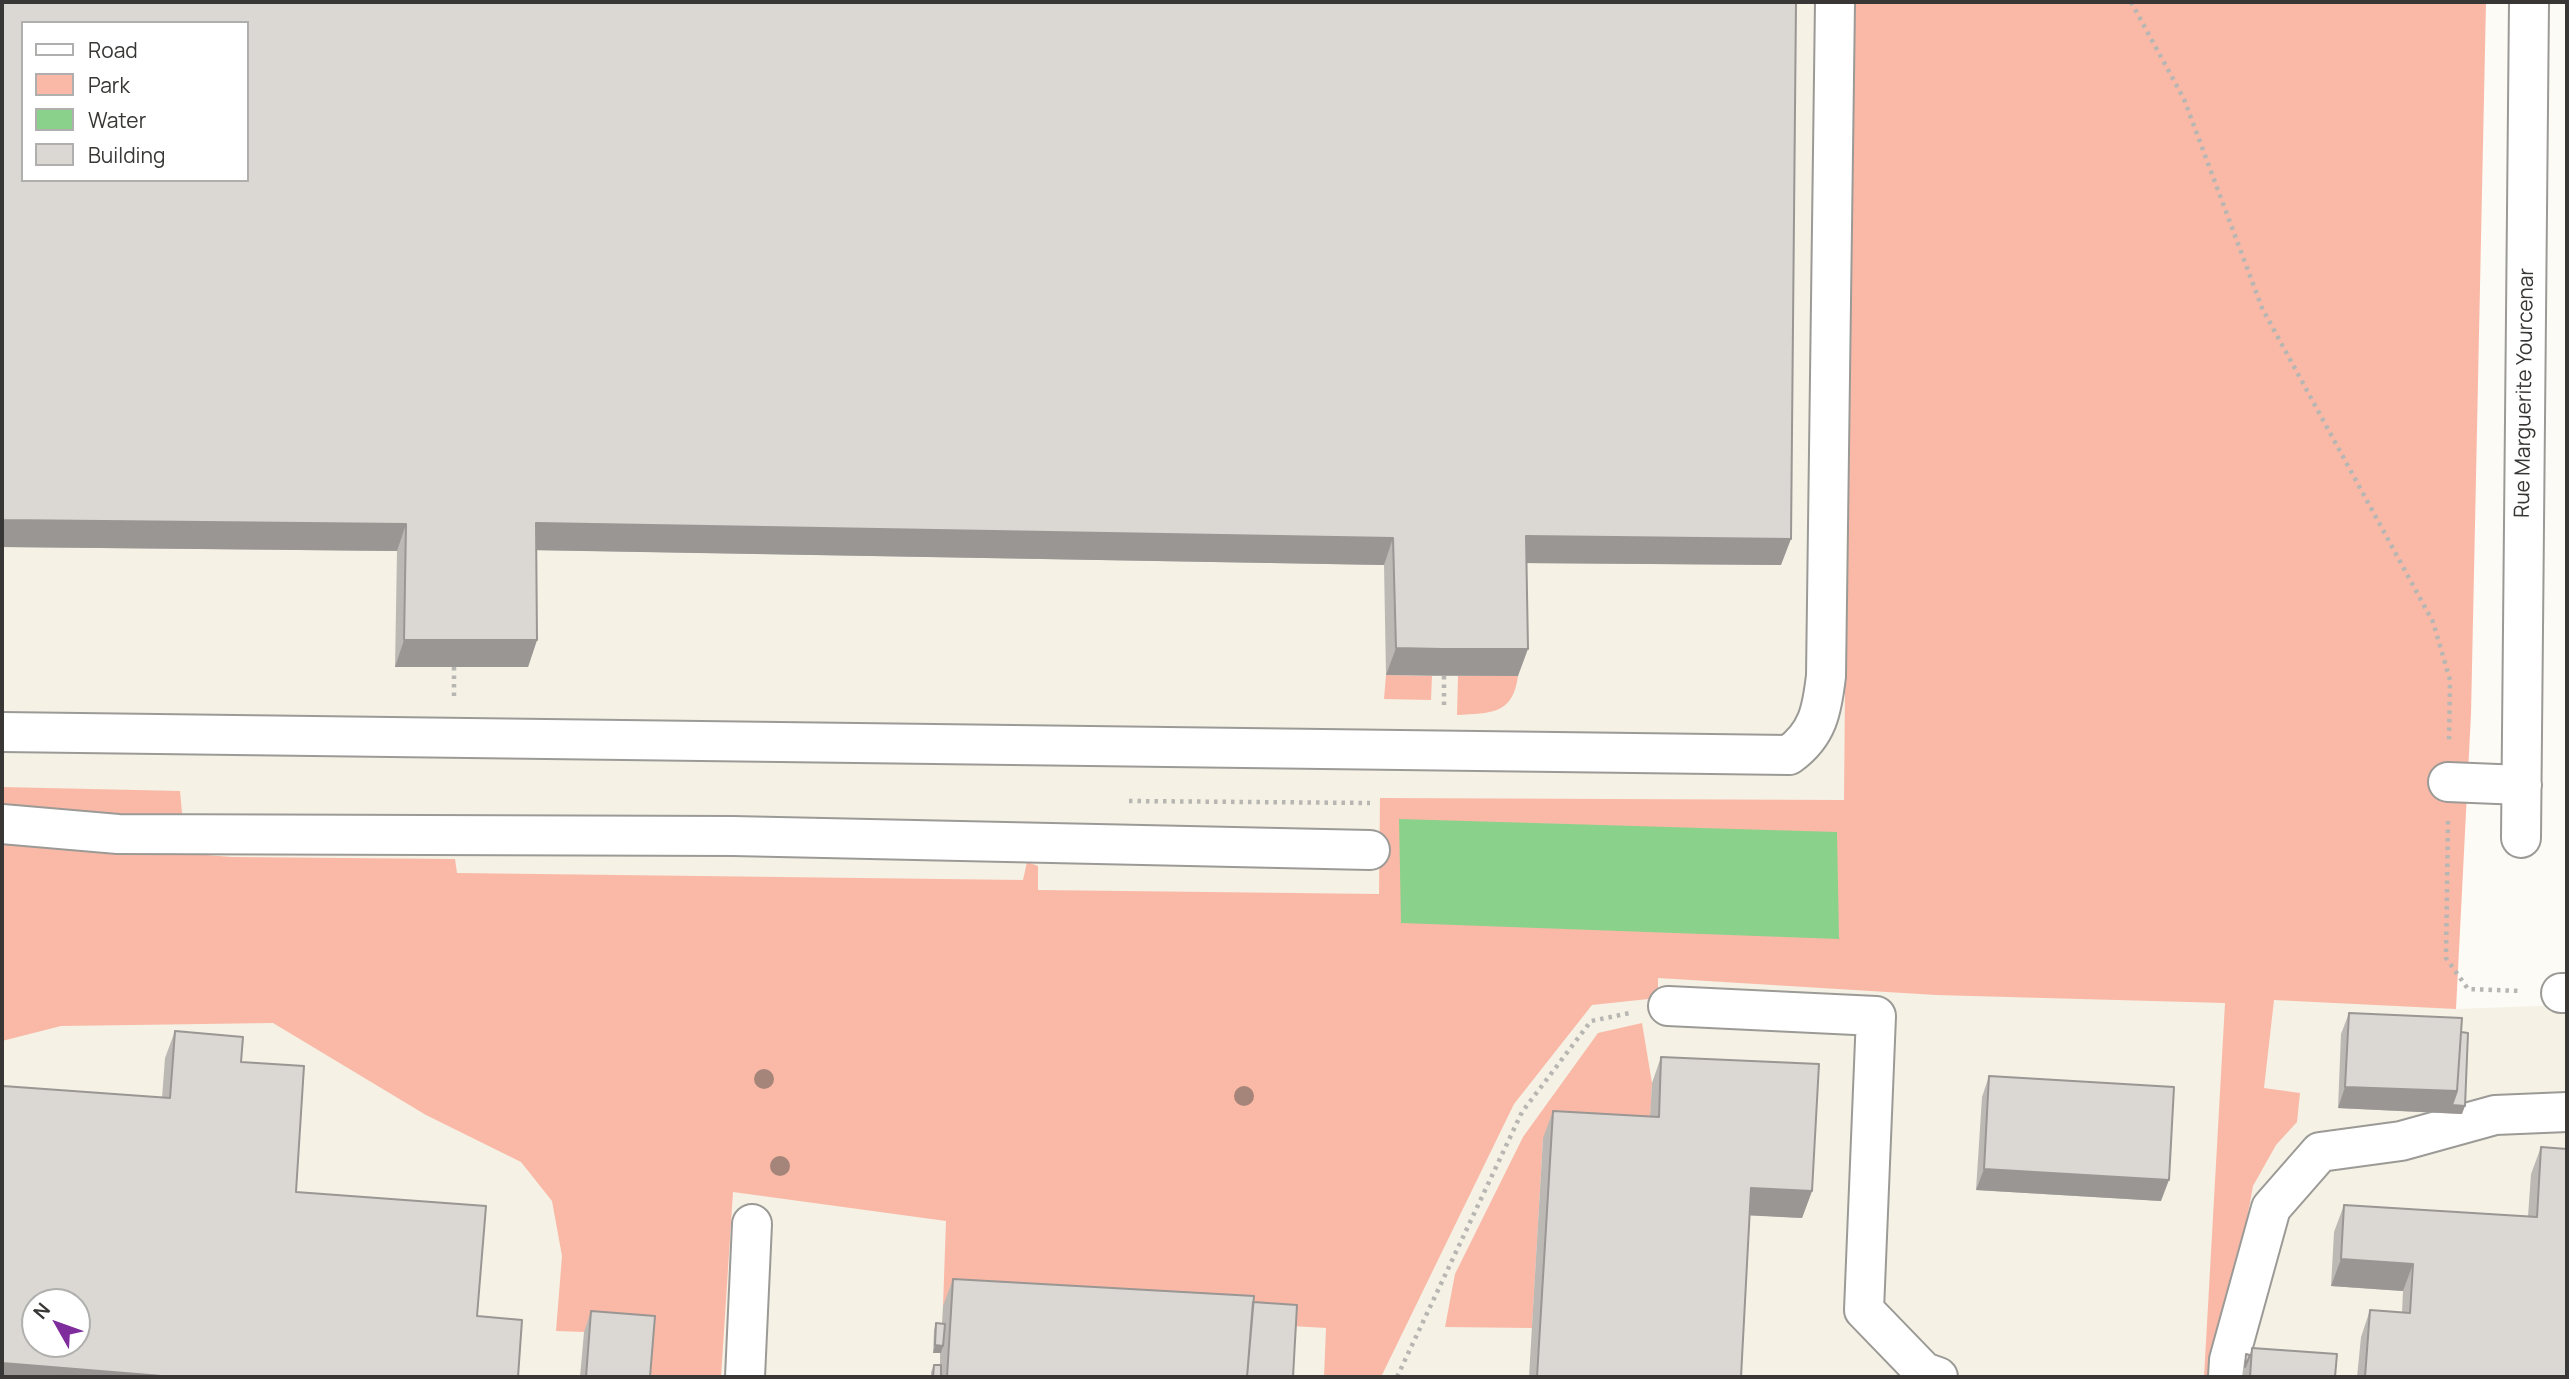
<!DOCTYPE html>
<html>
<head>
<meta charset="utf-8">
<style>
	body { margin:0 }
	#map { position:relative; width:2569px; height:1379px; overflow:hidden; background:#fcfbf6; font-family:Manrope,sans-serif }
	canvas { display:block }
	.frame { position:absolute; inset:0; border:4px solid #383735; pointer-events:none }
	.legend { position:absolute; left:21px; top:21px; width:228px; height:161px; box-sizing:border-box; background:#fff; border:2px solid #afafae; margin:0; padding:9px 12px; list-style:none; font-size:21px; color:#383735 }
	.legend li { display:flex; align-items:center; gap:14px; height:35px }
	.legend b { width:35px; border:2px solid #afafae }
	.north { position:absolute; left:21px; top:1288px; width:70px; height:70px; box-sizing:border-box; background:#fff; border:2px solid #afafae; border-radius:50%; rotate:310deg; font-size:19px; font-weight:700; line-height:28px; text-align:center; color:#383735 }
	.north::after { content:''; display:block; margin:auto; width:24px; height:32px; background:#7f2d9c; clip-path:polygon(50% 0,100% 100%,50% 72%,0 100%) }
</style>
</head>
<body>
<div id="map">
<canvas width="2569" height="1379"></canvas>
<div class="frame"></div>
<ul class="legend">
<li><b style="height:9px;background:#fff"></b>Road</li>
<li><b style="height:19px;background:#fab9a7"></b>Park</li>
<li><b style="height:19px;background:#8ad28b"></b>Water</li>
<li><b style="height:19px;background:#dbd7d3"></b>Building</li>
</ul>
<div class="north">N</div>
</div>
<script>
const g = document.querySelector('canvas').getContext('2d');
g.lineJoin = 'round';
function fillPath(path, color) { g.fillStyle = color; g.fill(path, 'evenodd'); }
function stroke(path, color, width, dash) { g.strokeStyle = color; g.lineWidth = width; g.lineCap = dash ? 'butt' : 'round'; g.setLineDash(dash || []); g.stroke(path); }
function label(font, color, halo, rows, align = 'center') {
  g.font = font + ' Manrope,sans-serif'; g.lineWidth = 6; g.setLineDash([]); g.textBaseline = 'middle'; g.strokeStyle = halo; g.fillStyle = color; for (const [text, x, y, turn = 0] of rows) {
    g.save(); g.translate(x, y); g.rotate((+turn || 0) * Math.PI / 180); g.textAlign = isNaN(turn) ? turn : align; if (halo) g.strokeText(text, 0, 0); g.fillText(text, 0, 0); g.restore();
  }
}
fillPath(new Path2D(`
	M2,2H1951L2456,1009L2567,1005V1377H2ZM23,23H247V180H23ZM35,1302H77V1344H35Z`), '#f5f1e5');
fillPath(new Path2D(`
	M1851,2H2486L2471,714L2456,1009L2274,1000L2264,1088L2300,1093L2297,1122L2276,1145L2253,1186L2218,1377H2204L2225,1003L1936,995L1658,978V998L1592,1005L1514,1104L1381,1377H1324L1326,1328L943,1306L946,1221L733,1192L721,1377H644L584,1332L556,1331L562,1256L552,1201L521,1162L426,1115L273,1023L61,1026L2,1041V839L232,857L455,859L457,873L1023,880L1027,862L1038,866V890L1379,894L1380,798L1844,800Z
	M1386,675L1432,676L1431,700L1384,699Z
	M1458,676H1518C1513,715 1490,713 1457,715Z
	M2,787L180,791L183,823L2,807Z
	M1642,1023L1652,1083L1649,1144L1543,1138L1532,1328L1445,1327L1455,1274L1523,1137L1598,1033Z`), '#fab9a7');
fillPath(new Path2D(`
	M1399,819L1837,832L1839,939L1401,923Z`), '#8ad28b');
const minor = new Path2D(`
	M2,732L1789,755C1818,734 1822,710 1826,676L1835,2
	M2448,782L2522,785
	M2,824L118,834L733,836L1370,850
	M2521,838L2529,2
	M2561,993H2567
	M1668,1006L1876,1016L1864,1310L1924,1372L1938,1377
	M745,1377L752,1224
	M2228,1377L2229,1360L2271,1208L2320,1152L2401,1141L2495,1115L2567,1112`);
stroke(minor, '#9b9a96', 42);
stroke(new Path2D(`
	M2131,2L2184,99L2262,308L2433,622L2450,680L2449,742
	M454,667V698
	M1444,676V710
	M1129,801L1370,803
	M2448,821L2446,958L2468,989L2522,991
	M1397,1377L1522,1112L1591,1021L1630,1013`), '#b7b6b2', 4.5, [3.5, 5]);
stroke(minor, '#fff', 38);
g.fillStyle = '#a58479';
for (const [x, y] of [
	[764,1079],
	[1244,1096],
	[780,1166]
]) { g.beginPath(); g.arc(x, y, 10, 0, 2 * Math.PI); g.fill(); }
fillPath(new Path2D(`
	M2,2L1781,565L1527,563L1518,676H1432L1386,675L1384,565L536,550L537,640L528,667H395L397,551L2,547Z
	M2349,1013L2461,1032L2462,1114L2338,1108L2341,1034Z
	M175,1031L241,1062L296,1192L477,1316L2,1377L3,1086L162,1098L165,1058Z
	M1661,1057L1812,1191L1802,1218L1750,1215L1741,1377H1529L1543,1138L1553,1111L1650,1117L1652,1083Z
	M1989,1076L2161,1201L1976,1190L1982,1097Z
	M2541,1147L2567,1377H2357L2361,1337L2370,1310L2402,1313L2403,1291L2331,1286L2334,1232L2344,1205L2528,1216L2531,1174Z
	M953,1279L1253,1302L1293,1377H931V1372L934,1365H940V1353H933L934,1330L936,1323L942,1324L943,1306Z
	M591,1311L650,1377H580L584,1332Z
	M2252,1348L2335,1377H2242L2244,1362L2246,1354L2250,1355Z`), '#bcb9b5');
fillPath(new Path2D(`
	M2,520L406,524L397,551L2,547Z
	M536,523L1393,538L1384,565L526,550Z
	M1526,536L1791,539L1781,565L1516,563Z
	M404,640H537L528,667H395Z
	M1396,648L1528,649L1518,676L1386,675Z
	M2345,1087L2457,1091L2465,1106L2462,1114L2338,1108Z
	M1984,1169L2169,1180L2161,1201L1976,1190Z
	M1751,1188L1812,1191L1802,1218L1741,1215Z
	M2341,1259L2413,1264L2403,1291L2331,1286Z
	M935,1345L943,1346L941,1353H933Z
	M2,1363L174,1377H2Z`), '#999694');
const building = new Path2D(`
	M2,2H1796L1791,539L1526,536L1528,649H1442L1396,648L1393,538L536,523L537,640H404L406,524L2,520ZM23,23H247V180H23Z
	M2349,1013L2462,1018L2457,1091L2345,1087Z
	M175,1031L243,1037L241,1062L304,1066L296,1192L486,1206L477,1316L522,1320L518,1377H174L2,1363L3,1086L170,1098ZM35,1302H77V1344H35Z
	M2461,1032L2468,1033L2465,1106L2452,1105L2457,1091Z
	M1661,1057L1819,1064L1812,1191L1751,1188L1741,1377H1537L1553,1111L1659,1117Z
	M1989,1076L2174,1087L2169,1180L1984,1169Z
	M2541,1147L2567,1149V1377H2365L2370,1310L2410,1313L2413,1264L2341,1259L2344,1205L2537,1217Z
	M953,1279L1254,1296L1247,1377H947Z
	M1253,1302L1297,1305L1293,1377H1247Z
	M591,1311L655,1316L650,1377H586Z
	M936,1323L945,1324L943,1346L935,1345Z
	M2252,1348L2337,1354L2335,1377H2250Z
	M2246,1354L2250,1355L2245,1367Z
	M934,1365H941V1377H933Z`);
fillPath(building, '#dbd7d3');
stroke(building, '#999694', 2);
label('21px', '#383735', '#fff', [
	["Rue Marguerite Yourcenar",2525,393,-89]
]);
</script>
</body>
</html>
